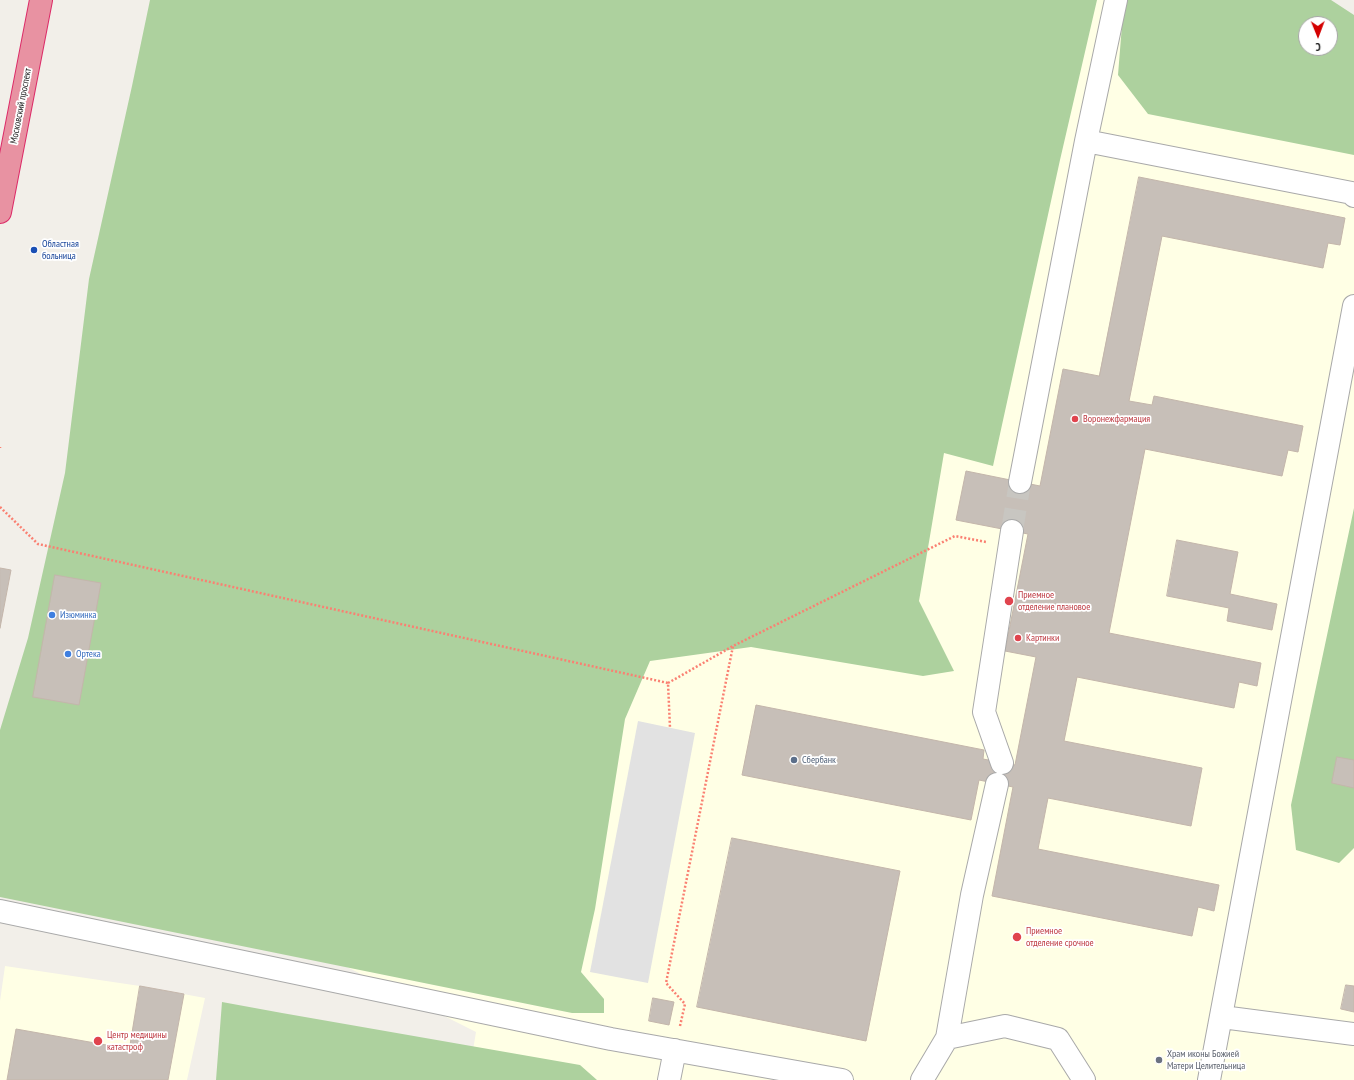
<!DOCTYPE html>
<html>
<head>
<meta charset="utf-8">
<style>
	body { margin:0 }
	#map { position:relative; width:1354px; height:1080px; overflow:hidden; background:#f2efe9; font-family:"PT Sans Narrow",sans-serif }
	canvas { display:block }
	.north { position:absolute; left:1298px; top:16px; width:40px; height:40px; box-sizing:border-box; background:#fff; border:1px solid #a7a7a7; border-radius:50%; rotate:179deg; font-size:11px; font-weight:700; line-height:16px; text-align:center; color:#222 }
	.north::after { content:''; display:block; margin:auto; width:14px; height:18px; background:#d40000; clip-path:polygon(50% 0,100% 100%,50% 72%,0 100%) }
</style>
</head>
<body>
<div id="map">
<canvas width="1354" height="1080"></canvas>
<div class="north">С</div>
</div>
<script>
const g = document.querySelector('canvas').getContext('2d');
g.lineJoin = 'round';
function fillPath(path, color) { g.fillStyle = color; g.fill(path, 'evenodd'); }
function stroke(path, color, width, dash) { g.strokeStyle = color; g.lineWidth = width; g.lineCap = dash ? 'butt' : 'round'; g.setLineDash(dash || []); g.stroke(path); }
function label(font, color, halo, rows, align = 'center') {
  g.font = font + ' "PT Sans Narrow",sans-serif'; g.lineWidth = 3.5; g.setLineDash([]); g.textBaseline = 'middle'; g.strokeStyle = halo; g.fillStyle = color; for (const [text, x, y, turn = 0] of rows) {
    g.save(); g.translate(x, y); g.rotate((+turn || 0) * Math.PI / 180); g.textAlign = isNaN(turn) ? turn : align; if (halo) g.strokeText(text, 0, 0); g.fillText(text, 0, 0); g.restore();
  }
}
fillPath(new Path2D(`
	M265,0H1253L1354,94V1080H468L476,1032L95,840Z
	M5,966L140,986L205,998L187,1080H0V1001Z`), '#ffffe5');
fillPath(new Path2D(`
	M150,0H1097L1060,160L993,466L944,453L919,601L954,671L923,676L751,647L650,661L625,719L595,909L581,972L604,999V1013H572L0,897V730L28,638L65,473L89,279L132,86Z
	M1124,0H1331L1354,15V155L1148,114L1118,75ZM1306,24H1330V48H1306Z
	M1354,508V848L1339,863L1296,850L1291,805Z
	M222,1002L282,1013L580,1065L597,1080H216Z`), '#add19e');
fillPath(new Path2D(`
	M638,721L695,733L648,983L590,972Z`), '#e2e2e2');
const building = new Path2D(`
	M1139,177L1345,218L1340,245L1328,243L1323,268L1162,236L1129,401L1152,405L1154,396L1303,426L1298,452L1288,450L1282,476L1145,449L1109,633L1261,663L1257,686L1239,682L1234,708L1077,677L1064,741L1202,768L1191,826L1048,798L1038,849L1219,885L1214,911L1198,907L1192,936L992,896L1013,787L979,780L971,820L742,775L756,705L984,750L983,759L1015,765L1036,657L1005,651L1028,534L956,520L966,471L1040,486L1063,369L1099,376Z
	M1177,540L1238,552L1230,594L1277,604L1272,630L1227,621L1229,608L1167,596Z
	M0,568L11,570L0,628Z
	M55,575L101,583L79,705L33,697Z
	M1337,757L1354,760V788L1332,783Z
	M732,838L900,871L866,1041L697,1007Z
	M1346,985L1354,986V1012L1341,1009Z
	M140,986L184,994L168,1080H7L16,1029L129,1049Z
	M653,998L674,1002L669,1025L649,1021Z`);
fillPath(building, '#c7bfb8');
stroke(building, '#c4b6ab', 1);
stroke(new Path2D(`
	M1012,531L1020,482`), '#c8c6c1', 22, [22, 11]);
const minor = new Path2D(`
	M1086,141L1352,193L1354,196
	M1020,482L1086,141L1116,0
	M1002,763L984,712L1012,531
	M0,911L611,1039L842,1080
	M1222,1017L1354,1034
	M947,1038L1005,1026L1058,1039L1084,1080
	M669,1080L675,1050
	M922,1080L947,1038L972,895L997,784
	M1209,1080L1354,306`);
const highway = new Path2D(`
	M0,212L41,0`);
stroke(minor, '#a9a9a9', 24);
stroke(highway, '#dc2a67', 24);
stroke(new Path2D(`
	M0,447V448
	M0,507L38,544L668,683L670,728
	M668,683L733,646L955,536L986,542
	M680,1026L685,1004L666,983L733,646`), '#fa8072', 2.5, [2, 2]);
stroke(minor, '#fff', 22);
stroke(highway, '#e892a2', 22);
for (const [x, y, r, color] of [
	[34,250,4,"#1a4fb4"],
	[1075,419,4,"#e0444e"],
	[1009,601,5,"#e0444e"],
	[52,615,4,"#3f7fe0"],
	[1018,638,4,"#e0444e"],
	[68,654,4,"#3f7fe0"],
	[794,760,4,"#5c6f8a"],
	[1017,937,5,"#e0444e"],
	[98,1041,5,"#e0444e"],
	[1159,1060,4,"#6b7280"]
]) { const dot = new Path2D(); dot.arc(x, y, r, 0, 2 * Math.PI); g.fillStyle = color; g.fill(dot); stroke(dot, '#fff', 1.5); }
label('10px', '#222', '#fff', [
	["Московский проспект",21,106,-79]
]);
label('10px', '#164399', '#fff', [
	["Областная",42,244],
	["больница",42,256]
], 'left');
label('10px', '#be3a42', '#fff', [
	["Воронежфармация",1083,419],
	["Приемное",1018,595],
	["отделение плановое",1018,607],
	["Картинки",1026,638],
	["Приемное",1026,931],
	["отделение срочное",1026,943],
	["Центр медицины",107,1035],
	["катастроф",107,1047]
], 'left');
label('10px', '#366cbe', '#fff', [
	["Изюминка",60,615],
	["Ортека",76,654]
], 'left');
label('10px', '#4e5e75', '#fff', [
	["Сбербанк",802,760]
], 'left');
label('10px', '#5b616d', '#fff', [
	["Храм иконы Божией",1167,1054],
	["Матери Целительница",1167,1066]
], 'left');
</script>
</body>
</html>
